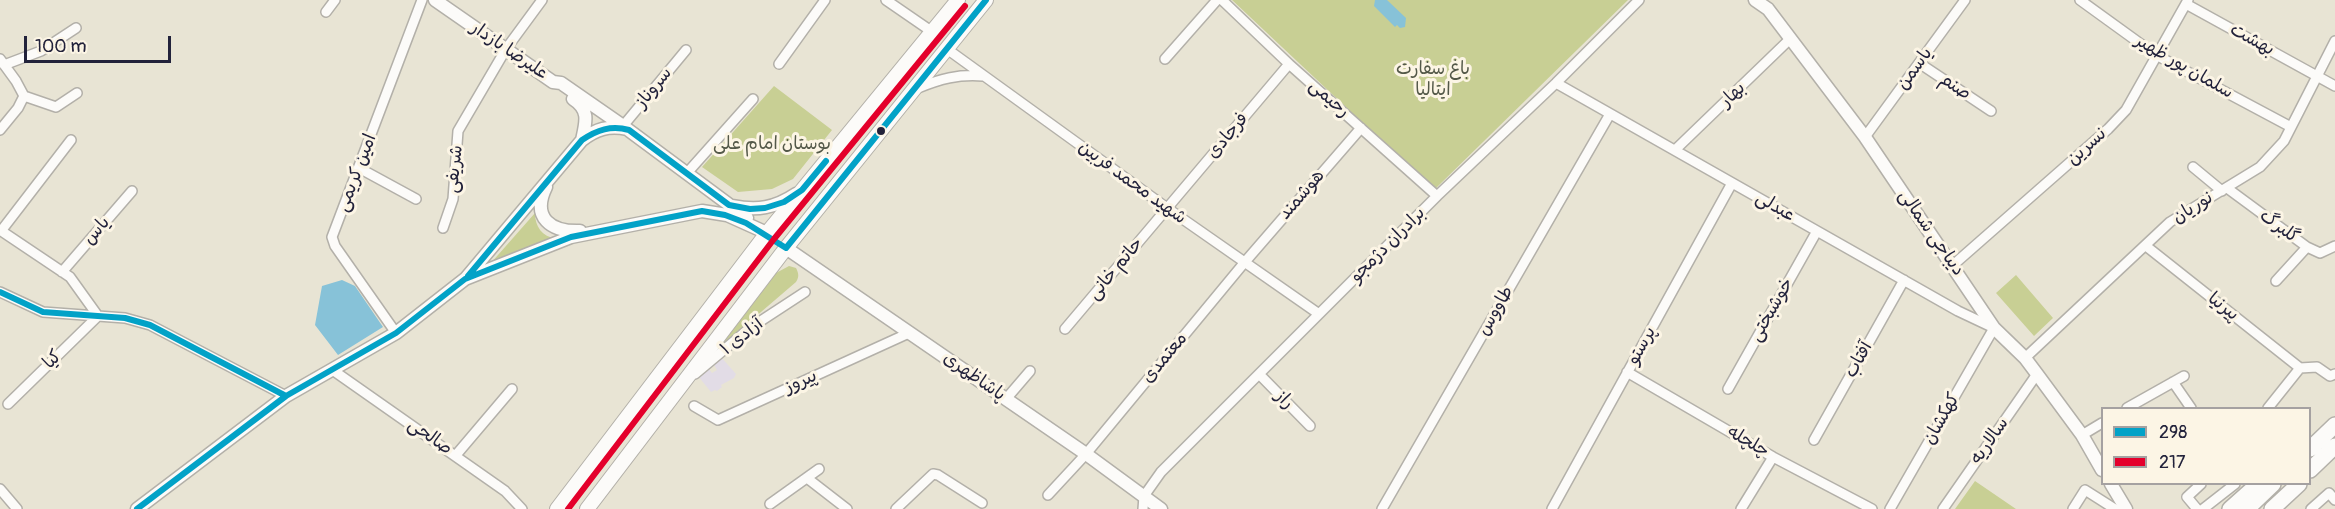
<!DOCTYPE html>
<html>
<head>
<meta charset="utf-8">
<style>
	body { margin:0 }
	#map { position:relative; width:2335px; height:509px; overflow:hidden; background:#e8e4d4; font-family:Pangolin,sans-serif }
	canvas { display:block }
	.legend { position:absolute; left:2101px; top:407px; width:210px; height:78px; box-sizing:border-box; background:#fcf5e5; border:2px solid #a5a1a1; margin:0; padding:8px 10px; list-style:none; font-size:18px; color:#22223b }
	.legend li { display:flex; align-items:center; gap:12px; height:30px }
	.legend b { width:30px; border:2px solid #a5a1a1 }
	.scale { position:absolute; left:24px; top:36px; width:147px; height:27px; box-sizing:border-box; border:3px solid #22223b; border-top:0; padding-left:8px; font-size:18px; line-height:21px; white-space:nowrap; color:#22223b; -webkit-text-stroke:4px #fcf5e5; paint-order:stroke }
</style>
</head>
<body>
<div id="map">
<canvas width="2335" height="509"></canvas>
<ul class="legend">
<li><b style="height:8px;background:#02a2c7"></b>298</li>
<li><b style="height:8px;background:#e4002b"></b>217</li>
</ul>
<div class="scale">100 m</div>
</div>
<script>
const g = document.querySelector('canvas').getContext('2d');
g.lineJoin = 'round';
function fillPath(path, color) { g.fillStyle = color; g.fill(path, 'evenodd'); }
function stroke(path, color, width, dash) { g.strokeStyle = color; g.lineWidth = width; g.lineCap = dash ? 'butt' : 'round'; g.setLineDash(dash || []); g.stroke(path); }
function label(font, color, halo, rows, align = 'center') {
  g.font = font + ' Pangolin,"Playpen Sans Arabic",sans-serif'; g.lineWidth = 6; g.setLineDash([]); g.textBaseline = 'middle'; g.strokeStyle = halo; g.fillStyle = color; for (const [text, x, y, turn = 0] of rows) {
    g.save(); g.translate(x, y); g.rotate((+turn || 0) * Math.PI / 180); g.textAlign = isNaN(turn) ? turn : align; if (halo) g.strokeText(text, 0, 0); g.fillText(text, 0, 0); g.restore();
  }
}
fillPath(new Path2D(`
	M721,357L736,374L734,378L721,385L722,387L717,391L715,390L711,392L698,376L708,368L712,373L717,370L713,363Z`), '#e2dce6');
fillPath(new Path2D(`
	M1232,0H1628L1434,190Z
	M774,86L832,130L793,179L772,189L738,192L702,167Z
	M535,213C535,227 542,236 556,239L483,272Z
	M789,266L796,268C799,274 799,277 796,282L719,348L776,273Z
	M2016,275L2053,318L2034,336L1996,293Z
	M1975,481L2016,509H1955Z`), '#c8cf94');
fillPath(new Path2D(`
	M1375,0H1387L1406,18L1405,27L1400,28L1397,25L1395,27L1374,6Z
	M342,280L355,286L383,327L338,355L315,325L322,286Z`), '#87c2d8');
const minor = new Path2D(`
	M886,0L931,31
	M1222,0L1289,64L1437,196
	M2080,0L2156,55L2291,127
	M2186,4L2335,86
	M326,12L335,0
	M947,49L1167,208L1319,314
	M0,59L16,81L24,96L18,108L0,130
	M1165,59L1217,0
	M1919,63L1991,111
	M779,64L825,0
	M4,65L41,51L76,28
	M1556,83L1958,311L1994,328L1890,509
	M918,88C940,79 958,74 983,76
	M24,96L56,107L77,93
	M623,126L686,50
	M1865,137L1965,0
	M1675,150L1790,39
	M2193,167L2222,191
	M359,168L416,199
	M687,173L753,99
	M2227,188L2307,247L2320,253L2335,246
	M443,228L453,199L458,131L506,49L542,0
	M0,230L70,277L98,316L8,404
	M1,231L71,140
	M2146,246L2300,368
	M1952,266L2108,129L2126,110L2188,0
	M62,272L132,191
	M2276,281L2307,247
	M0,292L43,312L125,318L150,325L286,396
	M1065,329L1289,64
	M396,333L335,246L332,237L422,0
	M2025,358L2170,222L2260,167L2284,141L2335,41
	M2300,368L2317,367L2330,376L2335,374
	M334,371L505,491L522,509
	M1627,372L1773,457L1872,509
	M695,374L750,328L805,292
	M1259,374L1310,426
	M2173,382L2191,408
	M1728,389L1817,231
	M1006,399L1030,371
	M694,406L718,420L909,333
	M2127,408L2184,376
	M2268,408L2300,368
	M2082,435L2102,423
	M1814,440L1904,280
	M456,455L512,389
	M807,478L847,509
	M0,489L17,509
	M1048,495L1086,454L1244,263L1361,128
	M770,504L819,469
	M896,509L933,474L938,475L982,503
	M1143,509L1144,496L1161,472L1437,196L1556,83L1639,0
	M1382,509L1610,114
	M1552,509L1732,183
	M1741,509L1773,457
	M1943,509L2037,374
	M2073,509L2085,490L2115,509
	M2197,509L2187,497L2201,484
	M2203,509L2235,484
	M2311,509L2329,493L2335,500`);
const secondary = new Path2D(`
	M435,0L553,82L561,83L623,126L747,218
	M1755,0L1768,9L1865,137L1994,328L2025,358L2037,374L2082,435L2102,470
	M573,99C590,110 586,122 582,140
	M546,187C531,218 551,232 580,231
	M733,206C757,211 775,208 796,194
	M786,248L1086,454L1161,509
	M466,278L582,140C596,129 609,125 627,129
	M2111,484L2126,509
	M137,509L286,396L396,333L465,279L571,237L702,211L727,215L767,233`);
const primary = new Path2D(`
	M557,509L767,233L958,0
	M587,509L786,248L986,0`);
const trunk = new Path2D(`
	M2310,449L2335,425
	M2310,470L2335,446
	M2230,509L2258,484
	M2247,509L2273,484
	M2272,509L2299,484`);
stroke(minor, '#b3b0a9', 12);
stroke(secondary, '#b3b0a9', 15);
stroke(primary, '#b3b0a9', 16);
stroke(trunk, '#b3b0a9', 18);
stroke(minor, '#fcfbf9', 9);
stroke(secondary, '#fcfbf9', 12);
stroke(primary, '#fcfbf9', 14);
stroke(trunk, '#fcfbf9', 15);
stroke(new Path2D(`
	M468,276L582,140C597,130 611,125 629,130L729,205L750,209L765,208L784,202L802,190L826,161
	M0,292L43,312L125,318L150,325L286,396
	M137,509L286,396L396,333L465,279L571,237L702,211L725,215L746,223L786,248L986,0`), '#02a2c7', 6);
stroke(new Path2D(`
	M568,509L774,239L965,6`), '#e4002b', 6);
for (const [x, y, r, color] of [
	[881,131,5,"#22223b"]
]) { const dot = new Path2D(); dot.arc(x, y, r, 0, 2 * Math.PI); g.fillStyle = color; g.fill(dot); stroke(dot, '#fcf5e5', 2); }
label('18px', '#22223b', '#fcf5e5', [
	["بهشت",2252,40,29],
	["علیرضا بازدار",509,51,34],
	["سلمان پور ظهیر",2184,67,30],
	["یاسمن",1915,69,-54],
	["صنم",1955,87,34],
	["سروناز",654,88,-51],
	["بهار",1733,95,-44],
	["رحیمی",1329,99,42],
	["فرجادی",1228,136,-50],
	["نسرین",2087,147,-42],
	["شریفی",455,169,-84],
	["امین کریمی",357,173,-69],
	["شهید محمد فربین",1132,183,36],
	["هوشمند",1302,195,-49],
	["عبدلی",1775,207,30],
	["نوریان",2193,208,-32],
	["گلبرگ",2279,227,36],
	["یاس",97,231,-49],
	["دیباجی شمالی",1931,233,55],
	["برادران دژمجو",1388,245,-45],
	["حاتم خانی",1116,269,-50],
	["پیرنیا",2223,307,38],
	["خوشبختی",1772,310,-60],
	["طاووس",1496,311,-60],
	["آزادی ۱",742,337,-38],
	["پرستو",1642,346,-61],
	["معتمدی",1165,358,-50],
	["کیا",53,360,-45],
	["آفتاب",1859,360,-61],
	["پاشاظهری",974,377,35],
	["پیروز",801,382,-24],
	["راز",1284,400,45],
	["کهکشان",1942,419,-60],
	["صالحی",430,437,35],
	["سالاریه",1990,441,-55],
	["چلچله",1748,442,30]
]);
label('18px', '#535848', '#fcf5e5', [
	["باغ سفارت",1433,69],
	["ایتالیا",1433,90],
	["بوستان امام علی",772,144]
]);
</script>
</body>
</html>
